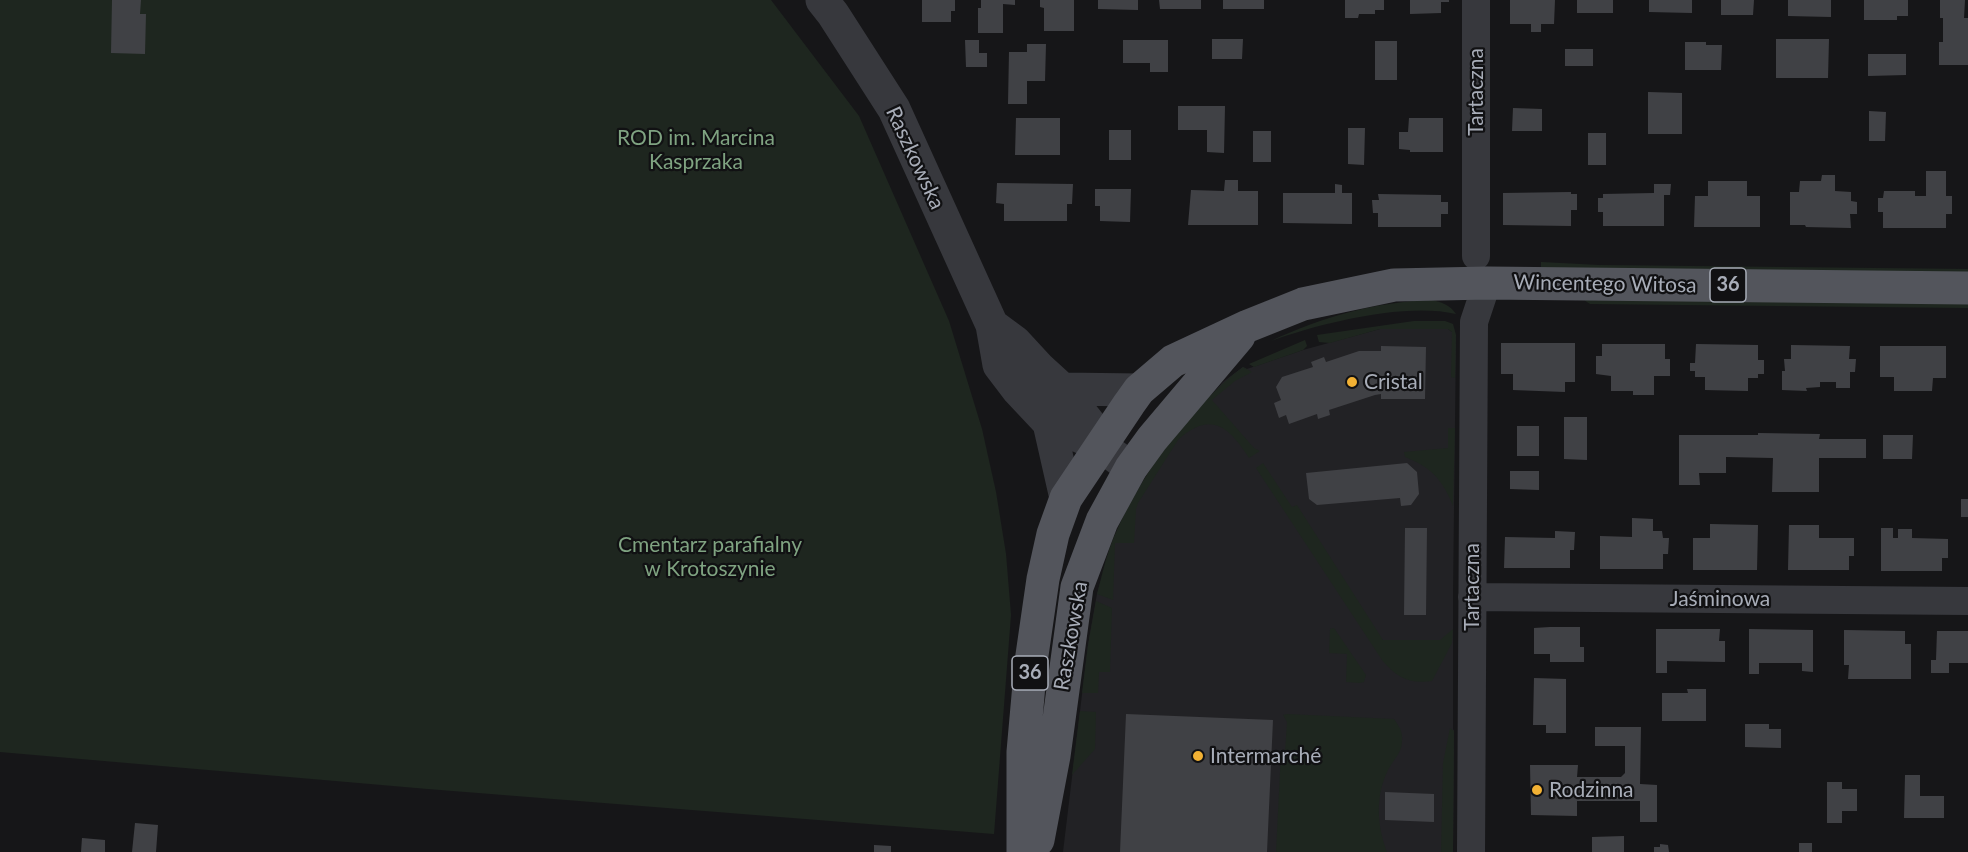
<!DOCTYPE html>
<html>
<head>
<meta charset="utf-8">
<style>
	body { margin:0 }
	canvas { display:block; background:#161618 }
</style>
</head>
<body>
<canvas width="1968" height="852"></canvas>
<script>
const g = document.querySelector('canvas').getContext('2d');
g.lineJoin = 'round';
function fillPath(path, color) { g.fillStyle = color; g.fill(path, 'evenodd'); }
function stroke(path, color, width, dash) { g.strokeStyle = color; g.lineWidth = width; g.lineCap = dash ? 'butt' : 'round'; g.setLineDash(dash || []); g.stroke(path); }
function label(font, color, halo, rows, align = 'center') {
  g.font = font + ' Lato,sans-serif'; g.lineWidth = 4.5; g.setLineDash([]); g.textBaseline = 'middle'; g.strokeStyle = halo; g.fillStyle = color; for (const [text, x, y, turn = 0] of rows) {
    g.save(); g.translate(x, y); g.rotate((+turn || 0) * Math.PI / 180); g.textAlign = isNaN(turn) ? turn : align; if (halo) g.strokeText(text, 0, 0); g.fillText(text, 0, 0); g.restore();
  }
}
fillPath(new Path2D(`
	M1380,329H1448L1456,335L1453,592V729L1454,731L1453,852H1063L1088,645L1097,594L1110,549L1133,499L1160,455L1223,382L1243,367L1247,369L1303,350Z`), '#222225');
fillPath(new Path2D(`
	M0,0H771L859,116L949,321L982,429L996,492L1006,554L1011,615L994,834L428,789L0,752Z
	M1541,262L1599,265L1968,269V274L1541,270Z
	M1431,300C1442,302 1450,305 1456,314C1406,302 1320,323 1271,341C1322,317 1375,302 1431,300Z
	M1584,300L1968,302V308L1590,304Z
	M1414,321H1445L1453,324L1456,335L1455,378L1451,377L1452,332L1448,329H1380L1330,343L1319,342L1317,335Z
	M1305,340L1307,346L1303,350L1254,367L1249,364Z
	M1243,367L1252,372L1235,381L1212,400L1254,448L1260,451L1249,458C1229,427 1211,410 1178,440L1138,503L1136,509L1134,543H1115L1113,600L1097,594C1101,579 1104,565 1109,550C1132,486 1188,408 1243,367Z
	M1448,428H1455L1453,506C1443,480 1431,467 1405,457L1404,452L1448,448Z
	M1263,463L1292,507L1297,505L1383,640H1440L1453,629L1452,643L1432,681C1409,684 1397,678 1382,660L1256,468Z
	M1096,601L1112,608L1110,672H1099L1098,693H1082L1088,645Z
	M1334,628L1366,675L1364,682L1360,683L1346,682L1347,654L1329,653L1330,629Z
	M1080,711L1096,712L1095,749L1072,775Z
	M1287,714L1394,719C1399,726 1403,732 1402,741C1402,753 1393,760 1388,770C1375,796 1377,826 1387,852H1276L1281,752H1285L1287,722L1283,715Z
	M1450,728L1454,731L1453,852H1441L1443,763Z`), '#1e261f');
fillPath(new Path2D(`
	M112,0H141L140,14H146L145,54L111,53Z
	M922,0H955V11H951V22H922Z
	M981,0H1015V5L1003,4V33H978V8H981Z
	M1040,0H1074V31H1044V8L1040,7Z
	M1098,0H1138V10L1098,9Z
	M1159,0H1201V9H1160Z
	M1223,0H1264V9H1223Z
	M1345,0H1384V10H1375V14H1359L1358,18H1345Z
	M1410,0H1449V2H1441V13L1410,14Z
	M1510,0H1555L1554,24H1541V32H1531V24H1510Z
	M1577,0H1613V13H1577Z
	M1649,0H1692V13L1649,12Z
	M1721,0H1754L1753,15H1721Z
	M1788,0H1831V17L1788,16Z
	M1864,0H1908V16H1897V20H1864Z
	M1940,0H1965L1964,18H1968V65H1939V42H1943V18H1940Z
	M1212,39H1243L1242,59H1212Z
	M1776,39H1829L1828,78H1776Z
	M965,40H979V53H987V67H966Z
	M1123,40H1168V72H1150V63H1123Z
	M1375,41H1397V80H1375Z
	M1685,42H1706V45H1722L1721,70H1685Z
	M1027,44H1046L1045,81H1027V104H1008L1009,52H1027Z
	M1565,49H1593V66H1565Z
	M1868,54H1906V75L1868,76Z
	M1648,92L1682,93V134H1648Z
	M1178,106H1225L1224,153L1207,152V130H1178Z
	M1513,108L1542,109V131H1512Z
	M1869,111L1886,112L1885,141H1869Z
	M1016,118H1060V155H1015Z
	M1409,118H1443V152H1410V150L1399,149V132H1408Z
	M1348,128H1365L1364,165L1348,164Z
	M1109,130H1131V160H1109Z
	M1253,131H1271V162H1253Z
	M1588,133H1606V165H1588Z
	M1926,171H1946V196H1952V214H1946V228H1883V212H1878V198H1883L1884,191H1915V196H1926Z
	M1822,175H1835V191L1851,192V201L1857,202V214H1850L1851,228L1806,227L1805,225H1790V192H1799L1800,181H1821Z
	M1225,180H1238V191H1258V225H1188L1191,190L1224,191Z
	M1708,181H1747V196H1760V227H1694L1695,196H1708Z
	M997,183L1073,184L1072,204H1067V221H1004V204L996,203Z
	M1335,184L1342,185V193H1352V224L1283,223V193H1335Z
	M1654,184H1671L1670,195H1664V226H1603V212H1598V198H1603V194L1654,193Z
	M1095,189H1131L1130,222L1100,221V206H1095Z
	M1571,192V194H1577V210H1571V226L1503,225V193Z
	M1378,194L1441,195V202H1448V214H1441V227H1378V213H1373L1372,200H1379Z
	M1501,343H1575V382H1565V392L1513,390V374H1501Z
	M1602,344H1665V359H1670V376H1654V395H1633V391H1611V376L1596,374V356H1602Z
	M1696,344L1758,345V360H1764V374H1758V378H1748V391L1705,390V377H1695V371H1690V363H1695Z
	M1791,345L1850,346L1849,359H1856L1855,372H1850V388H1836V382H1820V387L1806,388L1807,391L1782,390V371H1785L1784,359H1791Z
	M1381,346L1426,347L1425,399H1381V394L1375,395L1329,410L1330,415L1318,419L1317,414L1289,424L1286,415L1279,418L1274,403L1281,400L1276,387L1282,377L1313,367L1311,362L1324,357L1326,362L1359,351H1381Z
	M1880,346H1946V378H1933L1932,391H1894V377H1880Z
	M1564,417H1587V460L1564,459Z
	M1517,426H1539V456H1517Z
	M1758,433L1820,434L1819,439H1866V458H1819V492H1772L1773,458L1726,457V473H1699L1700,485H1679V435H1758Z
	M1883,435H1913L1912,459H1883Z
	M1407,463L1417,472L1419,494L1411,505L1401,506L1400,498L1317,505L1309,499L1306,473Z
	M1510,471H1539V490L1510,489Z
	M1961,499H1968V517H1961Z
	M1632,518L1653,519V531H1662L1663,538H1669L1668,554H1663V569H1600V536L1632,537Z
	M1710,524L1758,525L1757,570H1693V538H1710Z
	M1789,525H1819V538H1854V556H1849V570H1788Z
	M1405,528H1427L1426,615H1404Z
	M1881,528H1893V538H1898V529H1912V538L1948,539V558H1942V571H1881Z
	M1555,531L1575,532L1574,550H1570V568H1504L1505,537L1555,538Z
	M1550,627H1580V647H1584V662H1550V654H1534V628Z
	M1656,629H1720L1719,641H1725V662L1667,661V673H1656Z
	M1749,629L1813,630V672L1802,671V663H1759V674H1749Z
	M1844,630L1905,631V644H1911V679H1848L1849,665H1844Z
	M1937,631H1968V663H1949V673H1931V660H1936Z
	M1534,678L1566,679V733H1546V725H1533Z
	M1687,689H1706V721H1662V693H1688Z
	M1126,714L1273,720L1267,852H1120Z
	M1745,724H1769V729H1781V748L1745,747Z
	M1595,727H1641L1640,784L1657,785V822H1640V801H1577V816L1531,815L1530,765H1578L1577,777H1621L1625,773V746H1595Z
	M1905,775H1920V796H1944V818H1904Z
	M1827,782H1842V789H1857V811H1842V823H1827Z
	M1385,792L1434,794V822L1385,820Z
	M135,823L158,825L156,852H132Z
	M1624,836V852H1592V837Z
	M82,838L105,840V852H81Z
	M1799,843H1812V852H1799Z
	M1660,844L1668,845L1669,852H1654V847H1660Z
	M874,845L891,846V852H874Z`), '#404145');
stroke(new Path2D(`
	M1476,256V0
	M1472,597L1968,601
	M1471,852L1474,322L1487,283`), '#37383d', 28);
stroke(new Path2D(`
	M822,0L833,14L894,109L992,325L999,365L1018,390L1049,423L1101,446L1131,468
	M992,325L1015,342L1039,368L1062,389L1092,427L1101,446
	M1062,389L1139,390
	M1049,423L1066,498`), '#37383d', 33);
stroke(new Path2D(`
	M1038,840L1054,756L1077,587L1102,521L1131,468L1152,439L1239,336
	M1023,852V752L1031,662L1043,579L1053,534L1066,498L1129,404L1139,390L1173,361L1248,326L1303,304L1394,285L1487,283L1968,288`), '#53555c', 33);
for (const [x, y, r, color] of [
	[1352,382,6,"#f2b134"],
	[1198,756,6,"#f2b134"],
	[1537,790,6,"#f2b134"]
]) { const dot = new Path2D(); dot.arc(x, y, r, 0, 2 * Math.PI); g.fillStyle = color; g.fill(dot); stroke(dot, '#111113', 2); }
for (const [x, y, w] of [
	[1728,285,36],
	[1030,673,36]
]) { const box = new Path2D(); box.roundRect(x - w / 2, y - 17, w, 34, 4.5); g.fillStyle = '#111113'; g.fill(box); stroke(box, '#a8adb8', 1.5); }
label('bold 20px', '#a8adb8', null, [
	["36",1728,285],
	["36",1030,673]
]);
label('21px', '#a8adb8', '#111113', [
	["Tartaczna",1476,92,-90],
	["Raszkowska",915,158,65],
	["Wincentego Witosa",1605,284,1],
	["Tartaczna",1472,587,-90],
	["Jaśminowa",1720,599],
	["Raszkowska",1071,636,-80]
]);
label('21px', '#7fa381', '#111113', [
	["ROD im. Marcina",696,138],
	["Kasprzaka",696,162],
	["Cmentarz parafialny",710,545],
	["w Krotoszynie",710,569]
]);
label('21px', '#a8adb8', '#111113', [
	["Cristal",1364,382],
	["Intermarché",1210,756],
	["Rodzinna",1549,790]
], 'left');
</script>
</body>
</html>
